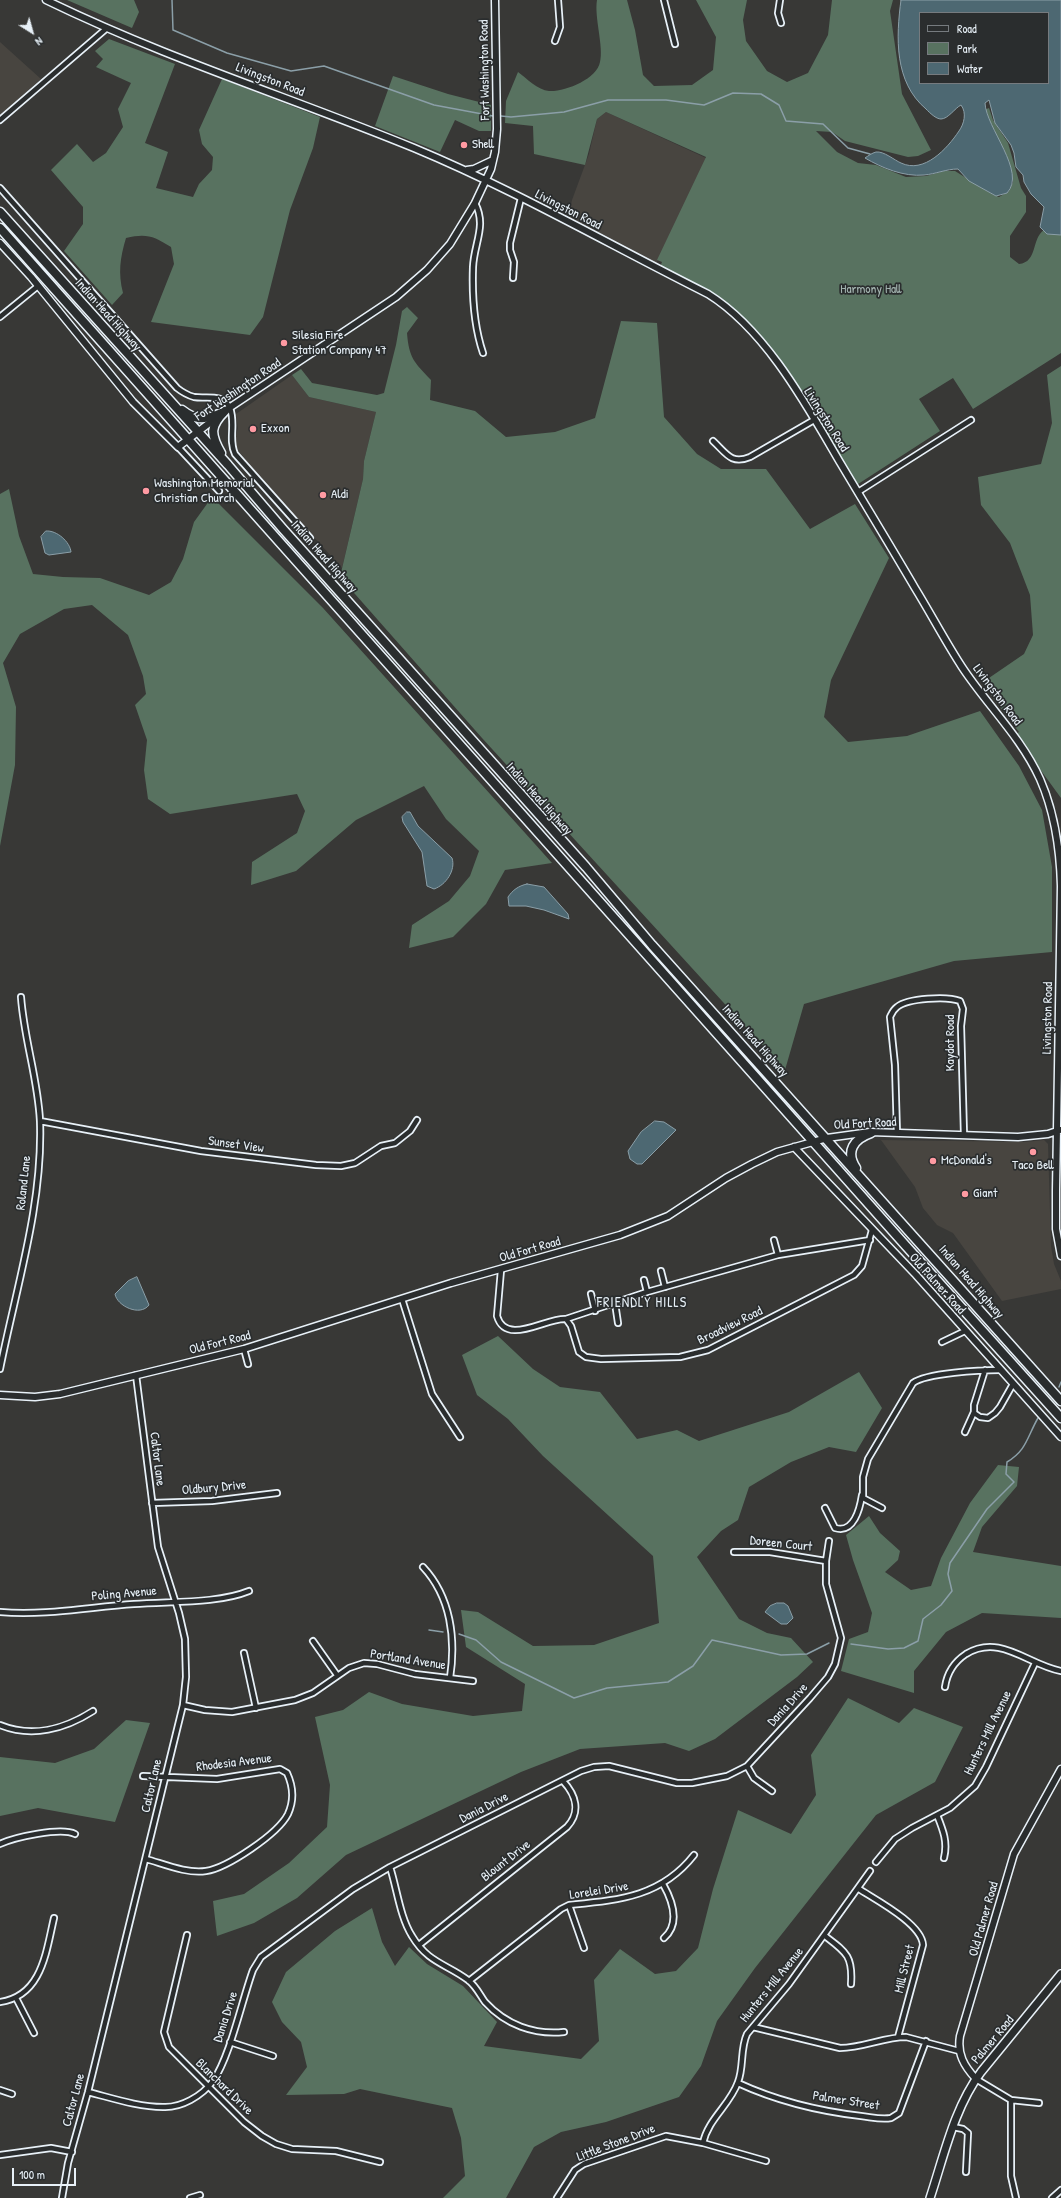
<!DOCTYPE html>
<html>
<head>
<meta charset="utf-8">
<style>
	body { margin:0 }
	#map { position:relative; width:1061px; height:2198px; overflow:hidden; background:#383836; font-family:"Patrick Hand",sans-serif }
	canvas { display:block }
	.legend { position:absolute; left:919px; top:12px; width:130px; height:72px; box-sizing:border-box; background:#2a2d2e; border:1px solid #767b7f; margin:0; padding:5px 7px; list-style:none; font-size:12px; color:#e8f1f8 }
	.legend li { display:flex; align-items:center; gap:8px; height:20px }
	.legend b { width:20px; border:1px solid #767b7f }
	.north { position:absolute; left:12px; top:12px; width:40px; height:40px; -webkit-text-stroke:3px #2a2d2e; paint-order:stroke; rotate:143deg; font-size:11px; font-weight:700; line-height:16px; text-align:center; color:#e8f1f8 }
	.north::after { content:''; display:block; margin:auto; width:14px; height:18px; background:#e8f1f8; clip-path:polygon(50% 0,100% 100%,50% 72%,0 100%) }
	.scale { position:absolute; left:12px; top:2168px; width:64px; height:18px; box-sizing:border-box; border:2px solid #e8f1f8; border-top:0; padding-left:5px; font-size:12px; line-height:14px; white-space:nowrap; color:#e8f1f8; -webkit-text-stroke:3px #2a2d2e; paint-order:stroke }
</style>
</head>
<body>
<div id="map">
<canvas width="1061" height="2198"></canvas>
<ul class="legend">
<li><b style="height:5px;background:#2a2d2e"></b>Road</li>
<li><b style="height:11px;background:#587260"></b>Park</li>
<li><b style="height:11px;background:#4d6872"></b>Water</li>
</ul>
<div class="north">N</div>
<div class="scale">100 m</div>
</div>
<script>
const g = document.querySelector('canvas').getContext('2d');
g.lineJoin = 'round';
function fillPath(path, color) { g.fillStyle = color; g.fill(path, 'evenodd'); }
function stroke(path, color, width, dash) { g.strokeStyle = color; g.lineWidth = width; g.lineCap = dash ? 'butt' : 'round'; g.setLineDash(dash || []); g.stroke(path); }
function label(font, color, halo, rows, align = 'center') {
  g.font = font + ' "Patrick Hand",sans-serif'; g.lineWidth = 3.5; g.setLineDash([]); g.textBaseline = 'middle'; g.strokeStyle = halo; g.fillStyle = color; for (const [text, x, y, turn = 0] of rows) {
    g.save(); g.translate(x, y); g.rotate((+turn || 0) * Math.PI / 180); g.textAlign = isNaN(turn) ? turn : align; if (halo) g.strokeText(text, 0, 0); g.fillText(text, 0, 0); g.restore();
  }
}
fillPath(new Path2D(`
	M0,42L41,79L0,115Z
	M606,112L706,158L678,232L656,263L568,218L572,200L589,154L597,119Z
	M292,375L309,397L376,412L364,461L363,479L342,568L260,478L237,449L234,442L238,428L236,414Z
	M881,1140L1026,1142L1044,1140L1048,1144L1051,1246L1054,1264L1061,1281V1289L1002,1301L953,1233L937,1225L923,1208L915,1187Z`), '#484540');
fillPath(new Path2D(`
	M67,0H134L139,12L132,28Z
	M597,0H627L635,30L643,75L654,86L692,85L713,70L716,37L696,0H747L743,20L746,41L767,71L787,82L808,73L828,35L832,0H893L890,11L902,94L931,150L918,156L908,157L845,141L832,132L816,131L837,152L858,163L876,165L906,177L926,176L944,171H955L992,194L999,197L1009,191L1013,182L984,110L989,108L993,120L1008,143L1021,188L1026,196V212L1010,236V257L1019,264C1038,262 1031,239 1044,230L1055,231L1061,235V353L973,409L953,378L919,399L940,431L855,486L782,369L741,318L660,267L662,262L657,260L706,157L606,112L597,119L585,165L534,154L533,126L505,123L506,101L518,72C526,78 538,90 549,91C565,92 597,79 600,62C604,47 594,17 597,0Z
	M109,39L175,64L145,143L168,152L156,188L193,197L199,184L212,170L213,157L202,144L199,130L222,79L320,117L313,148L290,210L263,317L250,335L151,322L174,264L171,247C154,236 146,233 126,238C120,258 118,273 123,293L112,305L64,251L83,224V207L51,170L77,144L93,162L106,153L123,127L118,109L131,83L96,67L103,59L95,51Z
	M393,76L448,94L491,105V131H479L455,120L440,152L375,126Z
	M407,307L418,318L407,333C409,358 414,362 431,380L430,400L475,411L506,437L555,432L595,418L621,321L657,323L664,417L697,454L721,469H766L810,529L855,504L889,558L831,680L824,717L848,742L907,736L980,711L1019,766L1042,810L1052,867V952L954,961L804,1004L785,1070L482,738L340,577L363,479L364,461L376,412L309,397L292,375L301,369L312,383L377,395L384,393L396,345L402,311Z
	M1061,366V798L1015,735L1019,732L991,695L995,692L986,680L1024,654L1033,635L1030,595L1010,543L981,505L978,477L1041,464L1052,423L1047,375Z
	M9,489L19,536L33,574L63,577L100,578L149,595L171,582L183,559L194,522L212,497L323,608L552,863L505,870L486,904L453,937L409,948L412,925L449,901L470,876L479,851L446,819L424,786L356,820L296,871L251,885L252,862L297,833L305,811L297,794L170,814L148,799L144,770L147,740L135,705L146,694L143,676L128,635L92,605L64,609L20,634L3,663L16,707L15,765L0,846V494Z
	M498,1336L533,1369L560,1387L600,1392L637,1439L677,1430L699,1441L789,1412L859,1372L882,1408L856,1452L829,1447L791,1462L749,1487L738,1520L721,1531L697,1557L739,1619L767,1633L791,1638L813,1662L797,1677L715,1739L689,1751L665,1743L580,1749L521,1772L346,1855L297,1898L254,1923L217,1936L213,1901L244,1894L289,1863L327,1827L330,1785L315,1717L343,1710L369,1692L402,1704L473,1716L522,1711L525,1684L466,1647L461,1610L478,1612L533,1646L594,1645L659,1623L653,1556L543,1456L508,1419L477,1395L462,1355Z
	M998,1465L1019,1467L1017,1486L982,1527L973,1552L1061,1566V1618L982,1613L946,1632L914,1671V1693L841,1671L849,1639L868,1632L872,1613L853,1560L846,1535L869,1516L880,1533L900,1551L898,1560L885,1572L911,1590L931,1586L941,1558L970,1503Z
	M848,1698L899,1723L914,1708L963,1727L935,1782L876,1815L755,1968L717,2021L701,2066L679,2097L606,2122L561,2132L534,2147L506,2198H443L465,2176L461,2138L452,2108L360,2089L344,2094L286,2095L307,2067L301,2042L282,2022L272,2002L286,1972L335,1931L372,1908L382,1942L395,1966L409,1947L427,1964L463,1986L497,2022L484,2046L581,2059L599,2041L594,1980L620,1949L655,1974L676,1971L698,1948L713,1889L738,1810L791,1834L816,1795L811,1755Z
	M126,1720L150,1723L115,1822L38,1808L0,1816V1757L55,1763L94,1749Z`), '#587260');
const water = new Path2D(`
	M901,0H1061V235L1047,234L1040,227L1044,207L1031,194L1024,182L1023,175L1016,167L1014,153L1011,145L995,123L989,100L985,103C986,128 1027,172 1007,193L996,196L969,181L958,169C946,169 936,174 924,175C904,177 882,168 865,158C868,156 872,153 876,152C884,151 894,160 901,163C924,174 947,149 959,131C964,124 967,113 961,105C955,108 948,119 941,119C936,119 930,113 926,109C894,82 896,37 901,0ZM920,13H1048V83H920Z
	M46,531C57,530 70,542 71,552L49,555L45,553L41,537Z
	M407,812H410L418,826L452,858C456,870 446,885 434,889L427,886L422,852L403,822L402,817Z
	M527,884L544,887L568,914L569,919L544,910L526,906H509L508,897C513,890 518,886 527,884Z
	M655,1121L664,1122L676,1130L642,1164H637L630,1159L628,1151L641,1132Z
	M137,1277L149,1305C140,1317 117,1306 115,1294L128,1281Z
	M777,1603H784L788,1606L793,1618L787,1624H781L765,1612L770,1606Z`);
fillPath(water, '#4d6872');
stroke(water, '#8b9fa8', 1);
stroke(new Path2D(`
	M172,0L173,30L227,53L291,71L324,66L434,105L493,116
	M501,116L511,117L564,112L608,100H666L704,105L733,93L761,94L779,105L786,121L823,124L848,148L870,154
	M1059,1387L1061,1382
	M429,1630L443,1632
	M459,1634L476,1640L501,1662L574,1698L607,1688L668,1682L693,1666L712,1640L781,1655L807,1654L829,1643
	M851,1644L888,1649L904,1648L918,1641L923,1619L941,1605L952,1591L948,1574L950,1563L987,1509L1014,1482L1006,1474L1007,1462C1027,1450 1027,1437 1038,1418`), '#8b9fa8', 1.5);
const street = new Path2D(`
	M664,0L675,44
	M780,0L778,13L781,23
	M555,41L560,27L558,0
	M0,120L107,28
	M0,188L177,388C182,392 187,395 194,397C206,399 223,393 230,408C236,424 228,439 235,454L310,538
	M475,203C487,226 474,243 473,267C472,295 474,326 483,353
	M513,278L514,262L510,250V243L521,198
	M0,317L38,286
	M713,441C726,453 731,465 750,457L814,420
	M178,447L219,491
	M858,492L971,420
	M40,1121L201,1151L316,1165L341,1166L355,1163L381,1146L395,1143L410,1131L417,1120
	M897,1133L895,1065L890,1017C892,1013 893,1010 897,1007C908,998 947,996 960,1001L963,1009L961,1026L964,1135
	M774,1240L778,1255
	M501,1270L497,1316C506,1347 547,1317 566,1319L571,1326L579,1352L586,1357L601,1359L680,1357L708,1350L854,1275L862,1266L872,1230
	M661,1271L665,1287
	M644,1280L647,1292
	M591,1294L595,1311
	M402,1299L432,1394L460,1437
	M615,1303L618,1323
	M566,1319L647,1292L778,1255L870,1240
	M942,1342L965,1331
	M244,1349L248,1364
	M0,1369C16,1288 43,1205 40,1121C38,1079 24,1039 21,997
	M985,1370L974,1405V1413L980,1417L988,1418L995,1413L1000,1407L1013,1384
	M965,1432L974,1412
	M152,1503L212,1501L277,1493
	M825,1508L835,1528C854,1534 860,1508 862,1495
	M882,1508L863,1498V1477L868,1459L913,1383C926,1373 981,1370 1000,1370
	M734,1552H770L826,1561
	M423,1567C451,1597 456,1639 450,1678
	M0,1612C44,1616 90,1607 134,1604C170,1601 217,1604 249,1591
	M313,1641L337,1675
	M244,1653L256,1708
	M945,1687C947,1673 954,1662 966,1654C1000,1633 1028,1665 1061,1671
	M183,1705L205,1710L232,1712L295,1700L313,1693L349,1668L364,1663L377,1664L415,1674L473,1681
	M0,1725C32,1738 65,1729 93,1711
	M747,1766L754,1778L772,1791
	M143,1776L217,1779L280,1769L287,1773C293,1786 294,1801 288,1814C278,1834 227,1868 206,1871C187,1874 164,1864 146,1859
	M937,1815C943,1830 948,1842 944,1858
	M0,1844C15,1837 61,1827 75,1834
	M876,1862L895,1839L912,1828L950,1808L975,1786L986,1767L1035,1663
	M390,1867C397,1889 400,1917 412,1936C428,1963 447,1964 468,1980C476,1986 480,1995 485,2002C506,2025 534,2035 564,2032
	M663,1884C672,1900 681,1923 664,1938
	M859,1889C876,1900 922,1924 923,1945L898,2037
	M569,1905L584,1948
	M187,1935L164,2032L169,2047L244,2122L262,2136L276,2144L292,2149L336,2151L380,2162
	M825,1936C846,1952 853,1956 851,1984
	M419,1945L567,1827C581,1812 576,1795 563,1781
	M469,1981L561,1909L569,1905C619,1900 661,1897 694,1855
	M16,1998L34,2033
	M0,2002C42,1996 46,1952 54,1918
	M753,2027L840,2048C863,2048 884,2037 906,2037L959,2051
	M230,2042L273,2056
	M976,2079L1011,2100L1039,2103
	M738,2083C777,2101 818,2111 861,2116C871,2117 881,2120 891,2118L899,2113L926,2041
	M0,2090L12,2094
	M88,2092C112,2098 138,2107 163,2107C181,2108 202,2096 213,2081C230,2057 242,2000 253,1970L261,1957L353,1889L390,1867L581,1771L594,1767L609,1766L677,1783H692L727,1776L747,1766L810,1698L828,1677L835,1664L841,1638L826,1584V1561L829,1541
	M1011,2100V2176L1016,2198
	M953,2127L963,2129L968,2133L966,2172
	M703,2143C708,2119 730,2105 738,2082C744,2067 740,2049 747,2034L789,1984L870,1871
	M0,2155L51,2148L72,2152
	M62,2198L68,2163L88,2092L183,1705L186,1677L185,1639L179,1613L158,1547L136,1375
	M190,2198L200,2195
	M557,2198L575,2170L584,2164L666,2136L703,2143L766,2161
	M1052,2198L1061,2190`);
const secondary = new Path2D(`
	M46,0C165,58 292,98 414,148C515,190 610,245 708,294C766,330 807,406 841,464C866,506 891,547 915,588C931,614 945,641 962,667C987,705 1021,737 1040,779C1055,813 1060,849 1061,886L1056,1190V1229L1061,1256
	M467,170L474,169L493,160
	M0,243L31,277L133,402L178,447L229,408L396,297L427,270L450,244L475,203L491,169L495,152L497,129L495,0
	M794,1147L916,1275L1061,1437
	M0,1395L35,1397L60,1394L244,1349L451,1283L620,1235L668,1216L726,1178L752,1164L777,1152L827,1138L870,1132L1018,1137L1048,1134L1060,1130
	M976,2079C964,2066 957,2054 960,2036L1014,1854L1061,1769`);
const primary = new Path2D(`
	M930,2198C944,2156 954,2108 981,2072L1061,1974`);
const highway = new Path2D(`
	M0,212L228,465L283,529L586,867L652,945L1061,1401
	M0,228L906,1246L1061,1418
	M182,410C196,421 206,420 221,413
	M221,453C210,434 210,426 225,411
	M856,1168C845,1151 854,1139 871,1133`);
stroke(street, '#e8f1f8', 8);
stroke(secondary, '#e8f1f8', 9);
stroke(primary, '#e8f1f8', 10);
stroke(highway, '#e8f1f8', 11);
stroke(street, '#2a2d2e', 4.5);
stroke(secondary, '#2a2d2e', 6);
stroke(primary, '#2a2d2e', 7);
stroke(highway, '#2a2d2e', 8);
for (const [x, y, r, color] of [
	[464,145,4,"#ff9aa2"],
	[284,343,4,"#ff9aa2"],
	[253,429,4,"#ff9aa2"],
	[146,491,4,"#ff9aa2"],
	[323,495,4,"#ff9aa2"],
	[1033,1152,4,"#ff9aa2"],
	[933,1161,4,"#ff9aa2"],
	[965,1194,4,"#ff9aa2"]
]) { const dot = new Path2D(); dot.arc(x, y, r, 0, 2 * Math.PI); g.fillStyle = color; g.fill(dot); stroke(dot, '#2a2d2e', 1.5); }
label('13px', '#e8f1f8', '#2a2d2e', [
	["Fort Washington Road",485,70,-91],
	["Livingston Road",270,80,21],
	["Livingston Road",568,210,27],
	["Indian Head Highway",108,315,48],
	["Fort Washington Road",238,390,-34],
	["Livingston Road",826,420,58],
	["Indian Head Highway",324,557,48],
	["Livingston Road",997,695,53],
	["Indian Head Highway",539,799,48],
	["Livingston Road",1048,1018,-89],
	["Indian Head Highway",755,1041,48],
	["Kaydot Road",951,1043,-90],
	["Old Fort Road",865,1124,-3],
	["Sunset View",236,1145,8],
	["Roland Lane",24,1183,-84],
	["Old Fort Road",530,1250,-16],
	["Indian Head Highway",971,1282,49],
	["Old Palmer Road",937,1284,48],
	["Broadview Road",730,1326,-26],
	["Old Fort Road",220,1343,-14],
	["Caltor Lane",157,1459,83],
	["Oldbury Drive",214,1488,-5],
	["Doreen Court",781,1544,6],
	["Poling Avenue",124,1594,-5],
	["Portland Avenue",408,1660,9],
	["Dania Drive",788,1705,-48],
	["Hunters Mill Avenue",988,1733,-64],
	["Rhodesia Avenue",234,1763,-7],
	["Caltor Lane",152,1786,-77],
	["Dania Drive",484,1808,-27],
	["Blount Drive",506,1861,-38],
	["Lorelei Drive",599,1891,-9],
	["Old Palmer Road",984,1919,-74],
	["Mill Street",905,1969,-76],
	["Hunters Mill Avenue",772,1985,-51],
	["Dania Drive",226,2017,-72],
	["Palmer Road",993,2040,-50],
	["Blanchard Drive",224,2087,44],
	["Caltor Lane",74,2100,-75],
	["Palmer Street",846,2101,9],
	["Little Stone Drive",616,2143,-21]
]);
label('13px', '#e8f1f8', '#2a2d2e', [
	["Shell",472,145],
	["Silesia Fire",292,336],
	["Station Company 47",292,351],
	["Exxon",261,429],
	["Washington Memorial",154,484],
	["Christian Church",154,499],
	["Aldi",331,495],
	["McDonald's",941,1161],
	["Taco Bell",1033,1166,"center"],
	["Giant",973,1194]
], 'left');
label('13px', '#a7b8b4', '#2a2d2e', [
	["Harmony Hall",871,290]
]);
g.letterSpacing = '1px';
label('14px', '#e8f1f8', '#2a2d2e', [
	["FRIENDLY HILLS",642,1303]
]);
g.letterSpacing = '0px';
</script>
</body>
</html>
